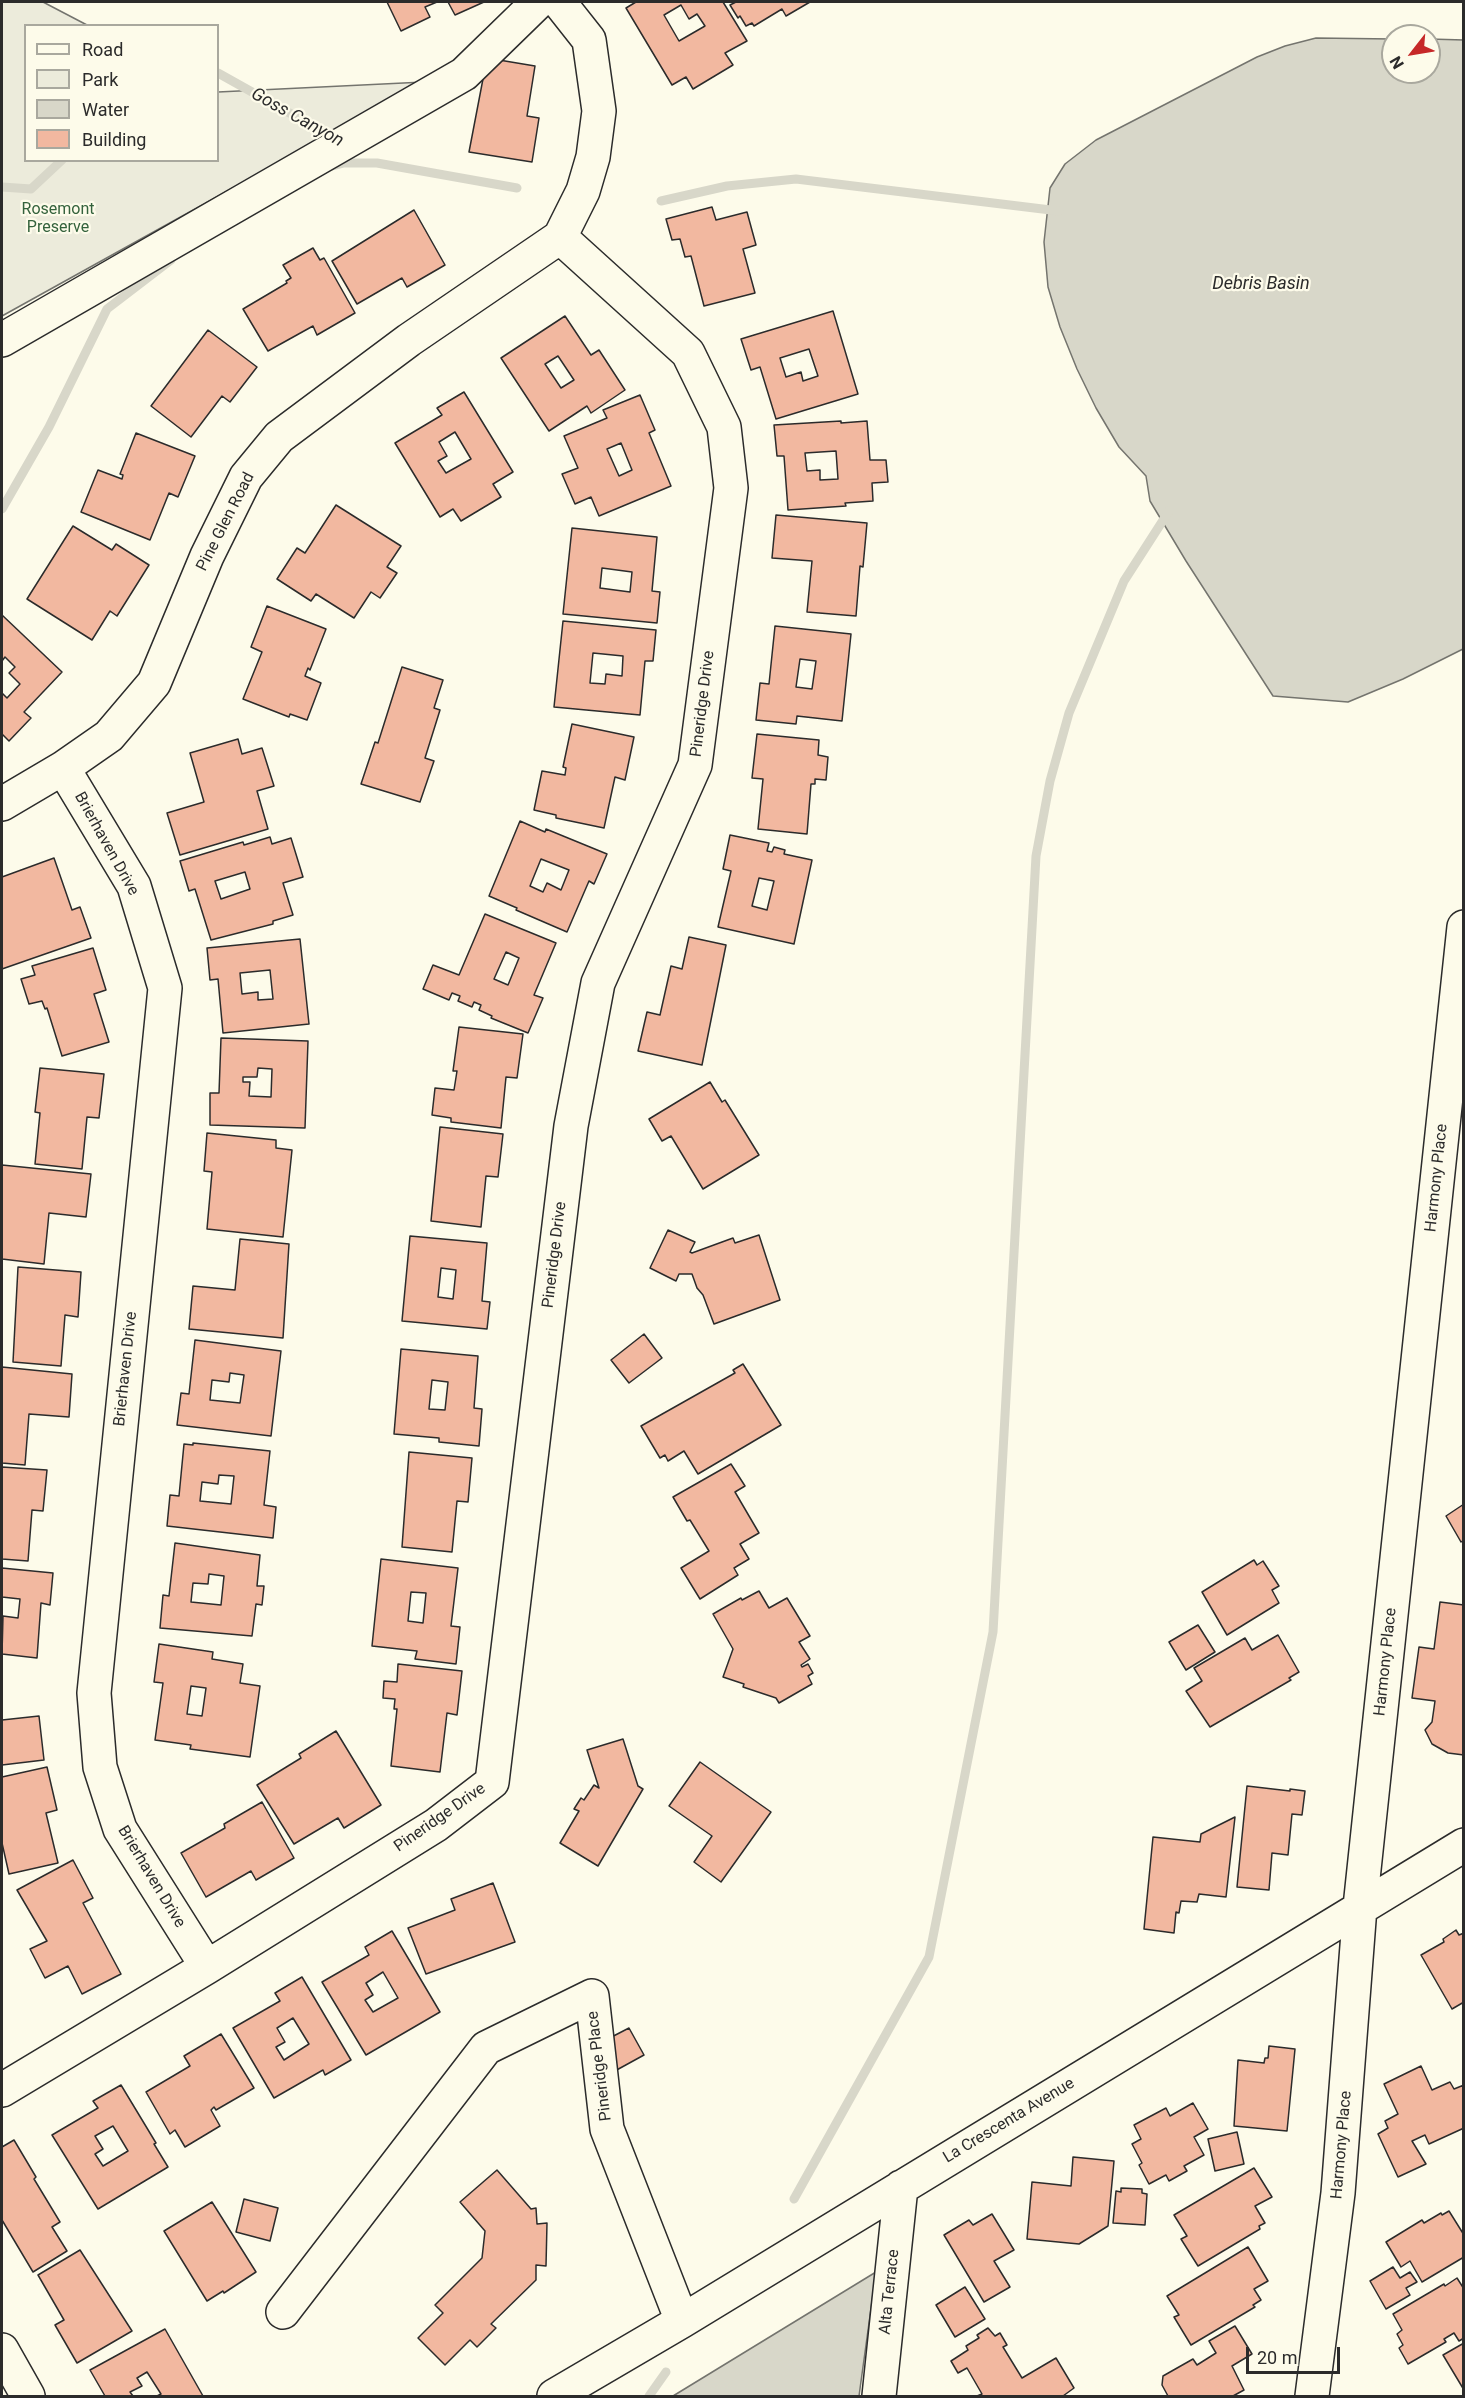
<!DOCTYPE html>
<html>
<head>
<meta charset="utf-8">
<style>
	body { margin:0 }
	#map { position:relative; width:1465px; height:2398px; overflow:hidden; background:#fdfbea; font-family:Roboto,sans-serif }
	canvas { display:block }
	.frame { position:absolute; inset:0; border:3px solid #2b2b2b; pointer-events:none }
	.legend { position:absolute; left:24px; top:24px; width:195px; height:138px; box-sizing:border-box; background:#fdfbea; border:2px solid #a9a89e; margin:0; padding:8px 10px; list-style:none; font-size:18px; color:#2b2b2b }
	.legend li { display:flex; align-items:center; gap:12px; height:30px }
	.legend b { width:30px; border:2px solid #a9a89e }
	.north { position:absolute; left:1381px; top:24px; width:60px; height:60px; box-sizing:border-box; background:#fdfbea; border:2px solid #a9a89e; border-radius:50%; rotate:239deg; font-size:16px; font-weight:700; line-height:24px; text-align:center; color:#2b2b2b }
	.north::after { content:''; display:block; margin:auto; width:21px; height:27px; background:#c62828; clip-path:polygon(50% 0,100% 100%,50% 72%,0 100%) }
	.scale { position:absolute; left:1246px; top:2347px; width:94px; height:27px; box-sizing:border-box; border:3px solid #2b2b2b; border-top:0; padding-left:8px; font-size:18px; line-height:21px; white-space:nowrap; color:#2b2b2b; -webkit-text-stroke:4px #fdfbea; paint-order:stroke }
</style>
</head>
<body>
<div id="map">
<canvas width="1465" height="2398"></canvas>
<div class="frame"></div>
<ul class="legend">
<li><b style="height:8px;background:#fdfbea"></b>Road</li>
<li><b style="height:16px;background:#ecebdb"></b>Park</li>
<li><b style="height:16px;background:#d8d7c9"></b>Water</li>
<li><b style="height:16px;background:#f2b8a0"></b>Building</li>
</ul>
<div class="north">N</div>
<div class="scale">20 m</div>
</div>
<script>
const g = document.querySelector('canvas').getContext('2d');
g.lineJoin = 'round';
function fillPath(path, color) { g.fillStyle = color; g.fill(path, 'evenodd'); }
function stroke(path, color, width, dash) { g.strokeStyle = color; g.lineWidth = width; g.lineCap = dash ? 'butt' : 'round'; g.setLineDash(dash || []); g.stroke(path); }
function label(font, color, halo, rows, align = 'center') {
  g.font = font + ' Roboto,sans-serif'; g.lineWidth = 4.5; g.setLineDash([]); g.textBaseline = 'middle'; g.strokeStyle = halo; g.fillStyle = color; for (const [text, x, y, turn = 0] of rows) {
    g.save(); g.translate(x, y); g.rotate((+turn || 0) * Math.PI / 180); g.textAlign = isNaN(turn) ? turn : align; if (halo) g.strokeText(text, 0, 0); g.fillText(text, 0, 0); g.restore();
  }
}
const green = new Path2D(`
	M2,2H43L87,25L26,26V160H218V92L424,82L2,316Z`);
fillPath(green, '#ecebdb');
stroke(green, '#74746e', 1.5);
const water = new Path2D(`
	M1316,38L1393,39V72H1429V39L1464,40L1463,649L1403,679L1348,702L1273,696L1186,561L1150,501L1146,476L1119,447L1096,408L1077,369L1060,327L1048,287L1044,242L1050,188L1065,164L1096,140L1257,57L1285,46Z
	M876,2272L859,2396H673Z`);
fillPath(water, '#d8d7c9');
stroke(water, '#74746e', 1.5);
stroke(new Path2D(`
	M218,73L336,139
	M332,166L344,163H377L517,188
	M2,187L31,189L62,160
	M661,201L727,186L796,179L1059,211
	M2,509L49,427L107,309L171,260
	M794,2199L929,1957L993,1632L1036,856L1050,781L1069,713L1124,581L1169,511
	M649,2396L666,2372`), '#d8d7c9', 9);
const building = new Path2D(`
	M387,2H437L425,7L430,17L401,31Z
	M448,2H484L455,15Z
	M636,2H723L747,41L725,53L733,65L693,89L686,77L672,85L626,8ZM681,5L689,19L697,14L705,26L679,41L664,15Z
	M736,2H810L786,16L782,9L754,26L752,23L746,26L740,16L738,18L730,5Z
	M487,58L535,66L527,116L539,118L532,162L469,152Z
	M712,207L716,220L747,212L756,245L743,249L755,293L704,306L691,256L685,257L680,239L672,240L666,219Z
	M414,210L445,265L407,287L402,278L357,304L332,261Z
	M313,248L320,260L324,258L355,313L317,335L313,326L268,351L243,309L287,283L286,281L291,278L283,265Z
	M833,311L858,394L776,419L760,367L751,370L741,339ZM809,349L818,376L803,381L801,372L786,377L780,358Z
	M565,316L591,355L599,350L625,390L591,413L587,406L549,431L501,358ZM558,356L574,380L561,388L545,364Z
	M208,330L257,367L230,402L222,396L191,437L151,406Z
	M464,392L513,472L493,484L501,497L461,521L453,509L440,517L395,443L442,415L437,408ZM455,432L471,459L446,473L438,461L447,456L439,442Z
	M640,395L655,430L649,433L671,486L599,516L591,497L575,504L562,474L578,468L564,436L607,418L603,410ZM621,443L632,470L619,476L607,449Z
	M841,421V423L867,421L870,460H886L888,482L872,483L873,501L845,503L846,506L788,510L784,456H777L774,425ZM836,451L838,479L820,480V470L807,471L805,453Z
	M136,433L195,456L178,497L169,493L150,540L81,512L98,470L122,479L123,475L120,474Z
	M336,505L401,546L387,567L397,573L380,598L371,592L354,618L316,594L311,601L277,579L297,548L305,553Z
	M776,515L867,523L863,567L860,566L856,616L807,612L812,561L772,558Z
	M73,526L112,550L116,544L149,565L117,616L110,611L92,640L27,599Z
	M572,528L657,537L652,591L660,592L657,623L563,614ZM602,568L632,572L630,592L600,588Z
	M267,606L326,629L310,670L308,668L305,676L321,683L307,720L290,714L289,717L243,699L262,652L251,647Z
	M2,615L62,672L24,712L31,718L9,741L2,734V693L7,698L20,684L9,673L15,667L5,657L2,661Z
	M563,621L656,630L653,661H645L640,715L554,707ZM593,653L623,656L622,676L606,674L605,684L590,683Z
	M775,626L851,634L842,721L797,716L796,724L756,720L760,683L769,684ZM800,659L816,661L812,689L796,687Z
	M402,667L443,680L434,708L440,710L425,758L434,761L420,802L361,784L375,742L378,743Z
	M572,724L634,737L625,780L615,777L604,828L556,818V815L534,810L542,771L565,775L566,768L563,767Z
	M757,734L819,740L818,755L828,757L826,780L815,779V784H811L807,834L758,829L763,779L752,778Z
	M238,739L242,754L262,748L274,786L257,791L268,829L180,855L167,813L204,802L190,753Z
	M520,821L545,832L546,829L607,854L594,884L589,881L567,932L516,910L517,908L489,896ZM541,859L569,870L561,890L547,883L543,892L530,886Z
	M730,835L769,843L767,851L772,852L774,847L785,850L784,854L812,860L794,944L718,927L731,871L723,869ZM759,878L774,881L767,910L752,906Z
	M270,837L272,844L291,838L303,877L283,883L293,915L273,921V924L211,940L195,889L189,891L180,861L243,842L244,845ZM245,872L250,889L221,899L215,881Z
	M54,858L72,910L80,907L91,938L2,969V877Z
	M485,914L556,943L534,995L543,998L528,1033L491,1018L492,1016L479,1010L481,1005L474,1002L472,1007L458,1001L460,996L452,993L449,1000L423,989L433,965L459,975ZM506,952L519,958L508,985L494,979Z
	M689,937L726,945L702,1065L638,1051L647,1012L660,1015L671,966L682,969Z
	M300,939L309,1024L223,1033L218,979L210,980L207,948ZM270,970L273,999L258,1000V992L242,994L240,973Z
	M93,948L106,990L94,994L109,1042L62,1056L47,1008L45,1009L42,1001L29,1004L21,979L35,975L32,966Z
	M459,1027L523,1034L517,1078L506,1077L501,1128L451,1122V1118L432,1115L435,1088L454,1090L457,1071H453Z
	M221,1038L308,1041L305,1128L210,1125V1093H219ZM258,1068L272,1069L271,1097L249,1096L250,1082H243V1077H257Z
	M40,1068L104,1074L99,1118L87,1117L82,1169L35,1164L40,1113L35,1112Z
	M710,1082L722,1102L725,1100L759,1155L703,1189L671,1136L662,1141L649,1119Z
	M440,1127L503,1134L498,1177L486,1176L481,1227L431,1221Z
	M207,1133L276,1140V1148L292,1150L283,1237L207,1229L212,1172L204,1171Z
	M2,1165L91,1174L86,1217L49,1213L44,1264L2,1259Z
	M668,1230L695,1242L690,1252L692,1253L733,1238L735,1243L759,1235L780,1300L714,1324L703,1295L697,1288L692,1274H679L676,1281L650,1268Z
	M410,1236L487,1243L482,1301L490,1302L487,1329L402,1321ZM441,1268L456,1270L453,1299L438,1297Z
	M240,1239L289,1244L283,1338L189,1329L193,1286L235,1290Z
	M18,1267L81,1272L78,1317L65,1315L61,1366L13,1362Z
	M644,1334L662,1358L629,1383L611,1360Z
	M195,1340L281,1351L271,1436L177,1425L181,1393L189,1394ZM230,1373L244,1375L240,1403L210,1400L212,1380L229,1382Z
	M401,1349L478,1356L474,1408L482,1409L479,1446L439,1442V1438L394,1434ZM432,1380L448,1382L445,1410L429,1409Z
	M743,1364L781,1425L698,1474L684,1451L668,1461L665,1455L660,1458L641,1426L735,1373L733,1370Z
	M2,1367L72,1374L69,1417L29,1414L25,1465L2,1463Z
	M193,1443L270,1451L264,1505L276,1507L273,1538L167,1526L170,1495L179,1496L184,1444L193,1445ZM219,1475L234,1476L231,1504L200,1501L202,1482L218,1484Z
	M409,1452L472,1458L468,1502L457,1501L452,1552L402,1547Z
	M731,1464L745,1486L735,1492L759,1533L740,1544L749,1559L734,1568L738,1575L700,1599L681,1568L709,1551L690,1520L687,1521L673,1497Z
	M2,1467L47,1470L43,1511L32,1510L28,1561L2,1559Z
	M1464,1504V1540L1461,1542L1446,1516Z
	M175,1543L260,1555L257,1586H264L262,1605L256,1604L252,1636L160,1628L163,1595L169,1596ZM209,1574L224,1576L221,1605L191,1602L193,1583L208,1584Z
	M381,1559L458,1568L451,1626L460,1627L456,1664L415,1659L417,1651L372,1646ZM411,1592L426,1593L423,1623L408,1621Z
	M1254,1560L1257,1565L1263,1561L1279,1586L1272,1590L1279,1603L1227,1635L1202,1592Z
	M2,1568L53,1573L50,1605L41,1603L37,1658L2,1654L3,1616L18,1618L20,1599L2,1597Z
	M759,1591L769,1608L787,1598L810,1636L799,1642L810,1659L801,1665L802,1667L808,1664L813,1673L808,1676L812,1684L779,1703L776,1698L743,1687L744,1684L723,1677L733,1649L713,1614L741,1598L742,1600Z
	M1440,1602L1464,1605V1755L1448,1753L1432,1744L1425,1730L1432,1722L1435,1701L1412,1698L1419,1647L1434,1649Z
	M1198,1625L1215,1652L1186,1670L1169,1642Z
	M1278,1635L1299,1672L1289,1678L1291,1680L1210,1727L1186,1691L1202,1681L1194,1668L1245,1638L1252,1650Z
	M159,1644L213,1652L212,1659L243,1664L240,1683L260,1686L250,1757L190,1749L191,1745L155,1740L163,1683L154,1682ZM191,1686L206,1688L202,1716L187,1714Z
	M398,1664L462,1671L457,1715L447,1713L440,1772L391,1766L397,1709H394L395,1699L383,1698L384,1681L397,1682Z
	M39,1716L44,1760L2,1765V1720Z
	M336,1731L381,1805L344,1828L338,1818L294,1844L257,1785L301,1758L299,1754Z
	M623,1739L638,1786L643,1789L598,1866L560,1843L579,1811L574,1809L581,1798L584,1800L594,1785L599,1788L587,1750Z
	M700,1762L771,1812L721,1882L694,1862L712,1836L669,1806Z
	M47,1767L57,1810L46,1813L58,1863L9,1874L2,1843V1777Z
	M1247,1786L1290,1791V1789L1305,1791L1302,1815L1292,1814L1288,1855L1272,1853L1269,1890L1237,1887Z
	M262,1802L294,1858L256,1880L251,1871L206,1897L181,1853L225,1828L224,1824Z
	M1235,1817L1226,1897L1199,1894L1197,1902L1181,1901L1179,1913L1176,1912L1174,1933L1144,1929L1153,1837L1200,1842L1201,1834Z
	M73,1860L93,1898L83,1903L121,1974L82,1994L68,1966L45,1978L30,1949L47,1941L17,1890Z
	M493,1883L515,1942L426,1974L408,1928L455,1910L451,1899Z
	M1456,1930L1459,1935L1464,1933V2002L1452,2009L1421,1955L1444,1942L1443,1939Z
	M392,1931L440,2012L366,2055L322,1982L369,1955L365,1947ZM383,1972L398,1998L373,2012L365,2000L373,1995L366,1983Z
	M302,1977L351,2060L325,2075L323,2070L274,2098L233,2028L280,2001L275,1993ZM293,2018L309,2044L284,2060L276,2047L285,2042L277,2028Z
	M629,2028L644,2055L613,2072L598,2044Z
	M221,2034L254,2088L216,2110L214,2107L211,2110L220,2126L185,2147L175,2130L170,2134L146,2092L190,2066L184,2056Z
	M1269,2046L1295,2049L1287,2131L1234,2126L1238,2060L1264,2063L1265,2058H1268Z
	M1421,2066L1432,2090L1450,2082L1454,2089L1464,2085V2128L1429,2144L1425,2135L1412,2141L1426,2164L1398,2177L1378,2134L1388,2128L1385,2121L1398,2114L1384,2084Z
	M121,2085L156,2143L154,2144L168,2167L98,2209L52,2135L98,2108L93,2101ZM113,2126L128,2151L103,2166L95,2154L103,2149L95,2136Z
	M1193,2103L1208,2129L1194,2137L1204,2155L1184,2166L1187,2171L1169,2181L1166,2175L1149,2184L1139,2165L1142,2163L1132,2144L1141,2139L1134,2125L1166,2108L1170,2116Z
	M1237,2132L1244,2164L1215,2171L1208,2139Z
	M14,2140L36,2177L34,2179L60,2222L52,2227L67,2251L33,2272L2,2220V2147Z
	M1073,2157L1114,2161L1108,2226L1079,2244L1027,2239L1032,2182L1071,2186Z
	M1254,2168L1272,2197L1255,2206L1265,2223L1259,2226L1260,2229L1198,2266L1181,2239L1187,2236L1174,2215Z
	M497,2170L531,2209L536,2208L537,2224L547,2223L546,2266L536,2265V2280L491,2324L496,2328L477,2347L470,2340L445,2365L418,2338L443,2313L435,2305L482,2258L485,2231L460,2202Z
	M1121,2188L1142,2189V2193L1147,2194L1145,2225L1113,2223L1116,2191L1121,2192Z
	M244,2199L278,2208L270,2241L236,2232Z
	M212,2202L256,2272L224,2293L223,2291L207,2301L164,2231Z
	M1449,2211L1464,2235V2257L1422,2282L1410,2261L1401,2267L1386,2242L1422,2220L1424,2223L1441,2213L1442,2215Z
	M992,2214L1014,2250L994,2261L1010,2287L984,2302L944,2235L969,2220L973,2225Z
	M1248,2247L1268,2281L1254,2289L1261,2300L1253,2305L1255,2307L1191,2345L1174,2317L1179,2315L1167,2296Z
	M80,2250L132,2331L77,2363L55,2325L64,2320L38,2275Z
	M1393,2267L1400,2278L1410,2272L1417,2282L1406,2288L1410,2295L1386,2309L1370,2281Z
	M1457,2278L1464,2289V2338L1459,2341L1454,2333L1444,2339L1446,2342L1408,2364L1399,2348L1403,2345L1397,2334L1402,2330L1393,2314L1444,2284L1445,2286Z
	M965,2287L985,2319L955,2337L936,2305Z
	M1235,2326L1252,2354L1232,2366L1244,2390L1233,2396H1168L1162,2385L1163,2376L1193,2359L1197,2365L1216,2353L1209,2341Z
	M988,2328L995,2336L1000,2333L1007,2345L1003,2347L1022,2378L1056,2358L1074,2388L1063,2396H977L982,2394L967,2368L958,2373L951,2361L968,2350L966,2346L979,2338L977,2335Z
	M165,2329L203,2396H157L161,2394L147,2372L137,2378L142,2386L130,2392L133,2396H105L90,2370Z
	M1464,2343V2390L1443,2355Z`);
fillPath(building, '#f2b8a0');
stroke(building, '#2b2b2b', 1.5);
const minor = new Path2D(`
	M2,340L464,74L538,2
	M63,768L134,886L165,988L94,1693L100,1767L120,1829L207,1967
	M2,804L63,768L109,736L154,683L207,556L246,477L279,437L409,340L560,237L583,191L593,157L599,111L589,40L559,2
	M2,2090L207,1967L436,1825L492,1782L571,1126L598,983L695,765L731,488L724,427L688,353L560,237
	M283,2312L486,2048L592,1996L607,2129L682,2321
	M2,2350L28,2396
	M554,2396L682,2321L1464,1845
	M879,2396L901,2187
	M1312,2396L1338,2193L1360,1907L1464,927`);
stroke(minor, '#2b2b2b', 36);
stroke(minor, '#fdfbea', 33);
label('16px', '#34623c', '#fdfbea', [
	["Rosemont",58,210],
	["Preserve",58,228]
]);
label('16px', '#2b2b2b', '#fdfbea', [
	["Pine Glen Road",226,522,-63],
	["Pineridge Drive",703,704,-83],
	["Brierhaven Drive",106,844,61],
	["Harmony Place",1437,1178,-84],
	["Pineridge Drive",555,1255,-83],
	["Brierhaven Drive",126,1369,-84],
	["Harmony Place",1386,1662,-84],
	["Pineridge Drive",440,1818,-35],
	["Brierhaven Drive",151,1877,59],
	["Pineridge Place",600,2066,-97],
	["La Crescenta Avenue",1009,2121,-31],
	["Harmony Place",1342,2145,-85],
	["Alta Terrace",890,2292,-84]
]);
label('italic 18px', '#2b2b2b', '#fdfbea', [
	["Goss Canyon",297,118,29],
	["Debris Basin",1261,284]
]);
</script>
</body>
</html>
